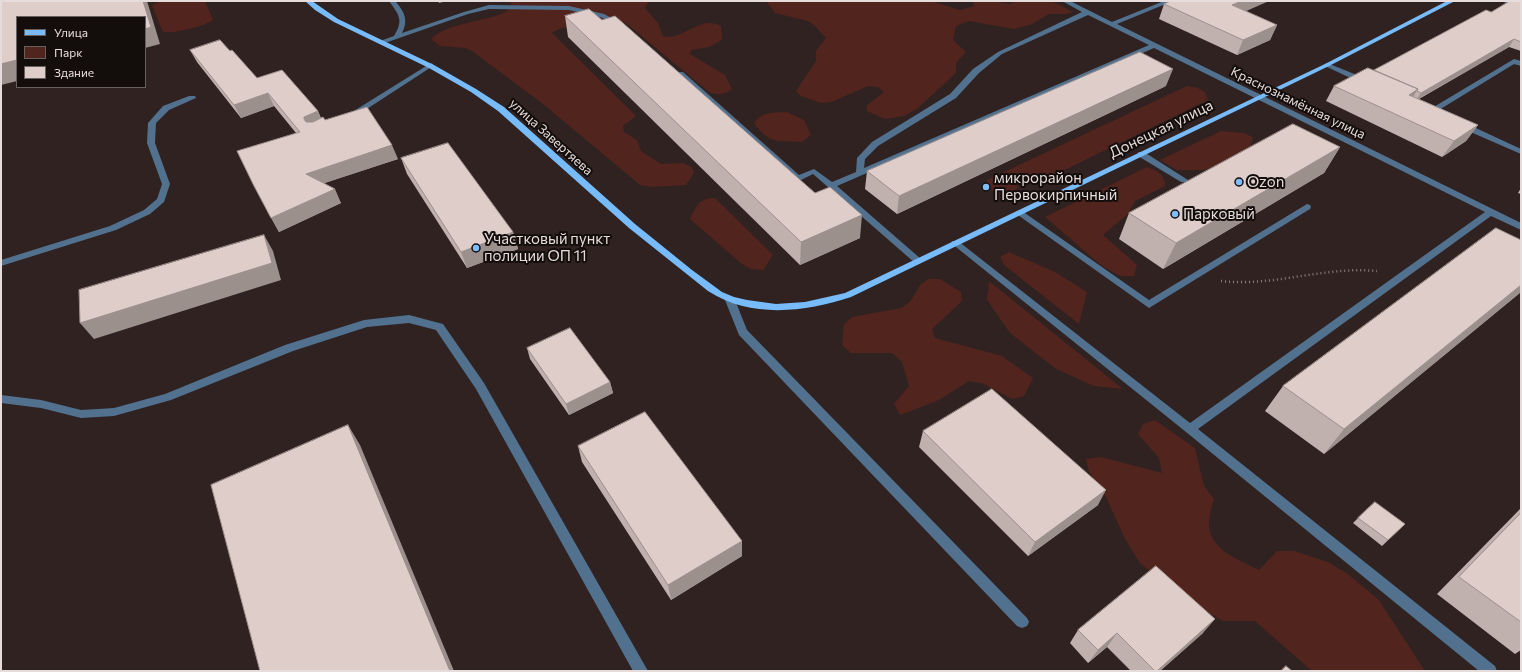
<!DOCTYPE html>
<html>
<head>
<meta charset="utf-8">
<style>
	body { margin:0 }
	#map { position:relative; width:1522px; height:672px; overflow:hidden; background:#2f2220; font-family:Commissioner,sans-serif }
	canvas { display:block }
	.frame { position:absolute; inset:0; border:2px solid #e5dcdb; pointer-events:none }
	.legend { position:absolute; left:16px; top:16px; width:130px; height:72px; box-sizing:border-box; background:#130d0c; border:1px solid #67605f; margin:0; padding:5px 7px; list-style:none; font-size:12px; color:#e5dcdb }
	.legend li { display:flex; align-items:center; gap:8px; height:20px }
	.legend b { width:20px; border:1px solid #67605f }
</style>
</head>
<body>
<div id="map">
<canvas width="1522" height="672"></canvas>
<div class="frame"></div>
<ul class="legend">
<li><b style="height:5px;background:#78bbfb"></b>Улица</li>
<li><b style="height:11px;background:#52241e"></b>Парк</li>
<li><b style="height:11px;background:#dfcdca"></b>Здание</li>
</ul>
</div>
<script>
const g = document.querySelector('canvas').getContext('2d');
g.lineJoin = 'round';
function fillPath(path, color) { g.fillStyle = color; g.fill(path, 'evenodd'); }
function stroke(path, color, width, dash) { g.strokeStyle = color; g.lineWidth = width; g.lineCap = dash ? 'butt' : 'round'; g.setLineDash(dash || []); g.stroke(path); }
function label(font, color, halo, rows, align = 'center') {
  g.font = font + ' Commissioner,sans-serif'; g.lineWidth = 4; g.setLineDash([]); g.textBaseline = 'middle'; g.strokeStyle = halo; g.fillStyle = color; for (const [text, x, y, turn = 0] of rows) {
    g.save(); g.translate(x, y); g.rotate((+turn || 0) * Math.PI / 180); g.textAlign = isNaN(turn) ? turn : align; if (halo) g.strokeText(text, 0, 0); g.fillText(text, 0, 0); g.restore();
  }
}
fillPath(new Path2D(`
	M161,1H205L213,20C206,26 172,34 163,32L152,6L154,4Z
	M510,1H649L645,8L658,23L663,36C684,41 700,14 721,26L722,40L709,47L691,50L690,54L725,75L732,89C724,95 718,95 709,92L626,23C614,22 604,26 592,27C579,29 564,23 552,33L636,116L623,126L624,132L637,140L641,151L661,164L683,163L692,167L694,173L686,185L652,187L640,185L543,104L472,51L466,48L440,46L431,39C449,20 499,22 512,7Z
	M766,1H931L960,10L974,6L973,2L975,1H993L1010,4L1017,1H1052L1073,12L1067,14H1049L1030,25L1014,29L969,21L956,26L953,40L966,52L956,63V73L918,108L904,116L885,119L867,111V105L884,92L878,87L868,86L832,102L821,103L801,96L796,91L816,61V51L826,38L814,25L808,21L775,13Z
	M1187,86L1198,88L1205,92L1208,100L1038,183L1027,180L1018,182L1016,195L1005,197L986,187L987,180Z
	M787,112L804,120L811,135L802,142C778,141 769,144 754,123C762,111 774,113 787,112Z
	M1221,131L1244,133L1253,137L1250,147L1228,164L1204,170H1177L1160,160Z
	M1147,167C1157,171 1165,174 1165,186L1135,201L1128,214L1103,235L1137,265L1134,276H1120L1102,266L1045,217Z
	M715,198L773,255L763,270L751,269L742,264L690,219C697,205 698,199 715,198Z
	M1009,252L1055,272L1087,292L1079,324L1004,265L1000,257Z
	M928,279H940L961,292L962,301L932,329L935,338L1002,356L1033,378L1024,396L1012,399L984,384L969,381L939,400L900,415L894,404L909,386L902,362L892,353H851L842,345L844,324L852,317L901,308L910,302L920,285Z
	M989,281L1123,389L1094,386L1056,369L1010,333L987,300Z
	M1155,420L1195,448L1204,486L1214,499C1212,507 1209,516 1209,524C1209,550 1240,560 1259,570L1277,551H1294L1328,562L1348,574L1379,600L1425,671H1312L1255,621H1223L1186,600L1140,563L1125,539L1106,497L1089,472L1086,459L1101,457L1162,473L1159,458L1138,434L1143,424Z`), '#52241e');
stroke(new Path2D(`
	M1221,281C1274,287 1324,266 1377,271`), '#8c8180', 2.5, [1, 3]);
fillPath(new Path2D(`
	M389,1H395C404,11 409,20 402,33L464,12L489,5L569,6L604,14L623,24L618,25L600,17L569,10L489,9L468,14L382,44L379,42L380,41L394,36C404,20 399,15 389,1Z
	M1062,1H1070L1112,22L1164,1H1173L1117,24L1521,223V230L1491,216L1198,429L1495,666L1497,671H1479L1186,432L951,243L952,241H958L1190,423L1485,212L1154,48L837,186L921,259L923,261L918,264L915,263L813,174L801,180H795L676,74L677,72H683L799,175L814,169L832,182L856,172L857,158L872,142L950,94L973,69L998,52L1082,12ZM1088,15L1149,45L864,168L865,159L878,146L956,98L979,73L1002,54Z
	M1501,1H1510L1521,5V9Z
	M1514,59L1521,61V66L1514,64L1434,113H1431L1427,111Z
	M431,63L433,64V66L356,116H353L349,114Z
	M1327,63L1367,79L1368,81L1367,83H1361L1325,66L1323,65Z
	M189,96H195L196,98L169,110L156,123L155,143L170,184L164,202L150,214L116,230L1,266V260L110,226L144,210L157,199L162,184L147,143L148,123L163,106Z
	M1459,123H1465L1521,149V154L1459,127Z
	M1138,152H1144L1188,180L1187,182H1181L1138,156Z
	M1307,204L1310,205L1311,207L1310,209L1149,308L1015,213L1019,210L1022,211L1149,300Z
	M730,297L735,300L747,330L1027,618L1029,622L1027,626L1022,628L1017,626L739,335L725,300Z
	M409,315L443,324L484,383L648,671H633L476,389L436,330L409,323L367,327L293,351L171,400L114,416L81,418L41,408L1,403V395L41,400L81,410L114,408L165,394L285,345L364,320Z`), '#51718f');
fillPath(new Path2D(`
	M305,1H312L338,19L434,65L476,89L504,107L635,224L692,270L722,292L734,297L747,300L776,304L805,302L845,293L1325,64L1447,1H1455L1329,66L851,297C805,312 751,319 708,291L629,228L498,111L471,92L429,68L334,22L315,10Z`), '#78bbfb');
fillPath(new Path2D(`
	M1521,1V51L1509,47L1419,99L1478,125L1466,141L1442,157L1326,101L1334,86L1374,70L1491,12Z
	M1164,4L1246,11L1277,25L1270,40L1237,55L1159,19Z
	M565,16L602,20L860,238L800,265L568,37Z
	M190,50L230,51L257,78L318,111L321,118L325,120L398,159L324,183L341,203L279,232L253,184L296,133L274,106L241,118L197,62Z
	M1166,86L897,214L865,189L867,171Z
	M1340,147L1324,173L1163,269L1119,239L1129,213Z
	M401,158L513,232L518,249L467,268L407,174Z
	M1521,188V194L1518,193Z
	M1521,240V292L1324,454L1265,411L1283,386Z
	M527,348L610,382L613,393L569,415L530,359Z
	M923,431L1098,505L1028,556L919,447Z
	M578,446L742,541V556L671,600L582,462Z
	M1521,508V650L1515,654L1437,594Z
	M1358,518L1405,524L1382,546L1353,523Z
	M1078,630L1203,633L1160,671H1131L1107,647L1088,663L1070,643Z`), '#c0b0ae');
fillPath(new Path2D(`
	M143,1H147L160,44L145,48V29Z
	M438,1H447L439,3Z
	M1242,1H1269L1226,20L1232,5Z
	M1277,25L1270,40L1237,55L1243,40Z
	M1514,39L1509,47L1416,100L1421,93Z
	M17,60V81L1,85V64Z
	M1173,69L1166,86L897,214L899,196Z
	M1418,89L1408,105L1409,95Z
	M268,93L274,106L241,118L234,105Z
	M318,111L323,124L310,131L304,119V117Z
	M1478,125L1466,141L1442,157L1454,141Z
	M392,145L398,159L313,187L306,174Z
	M1340,147L1324,173L1163,269L1176,243Z
	M335,189L341,203L279,232L271,218Z
	M862,215L860,238L800,265L801,242Z
	M513,232L518,249L467,268L461,252Z
	M264,235L273,251L281,280L94,339L80,323Z
	M1521,285V292L1324,454L1344,429Z
	M610,382L613,393L569,415L566,404Z
	M348,425L360,445L454,671H450Z
	M1106,490L1098,505L1028,556L1035,542Z
	M742,541V556L671,600L668,585Z
	M1215,619L1203,633L1160,671H1157Z
	M1117,633L1107,647L1088,663L1098,650Z`), '#9c908d');
const building = new Path2D(`
	M1,1H143L151,27L145,29V17H17V60L1,64Z
	M1171,1H1242L1232,5L1277,25L1243,40L1164,4Z
	M1510,1H1521V42L1514,39L1421,93L1417,91L1418,89L1374,70L1486,10L1491,12Z
	M589,9L602,20L615,16L815,193L830,187L862,215L801,242L565,16Z
	M220,40L230,51L232,50L257,78L282,70L318,111L304,117V119L306,122H313L323,117L325,120L367,107L392,145L306,174L335,189L271,218L253,184L237,151L300,132L268,93L234,105L190,50Z
	M1140,52L1173,69L899,196L867,171Z
	M1368,68L1418,89L1409,95L1478,125L1454,141L1334,86Z
	M1293,124L1340,147L1176,243L1129,213Z
	M448,143L513,232L461,252L401,158Z
	M1496,228L1521,240V285L1344,429L1283,386Z
	M264,235L272,263L80,323L79,290Z
	M570,328L610,382L566,404L527,348Z
	M992,389L1106,490L1035,542L923,431Z
	M645,412L742,541L668,585L578,446Z
	M348,425L450,671H260L211,485Z
	M1375,502L1405,524L1388,540L1358,518Z
	M1521,513V622L1459,577Z
	M1156,566L1215,619L1157,671H1155L1117,633L1098,650L1078,630Z
	M1286,666L1292,671H1281Z`);
fillPath(building, '#dfcdca');
stroke(building, '#9c908d', 1);
for (const [x, y, r, color] of [
	[1239,182,4,"#7ebdf9"],
	[986,187,4,"#7ebdf9"],
	[1175,214,4,"#7ebdf9"],
	[476,248,4,"#7ebdf9"]
]) { const dot = new Path2D(); dot.arc(x, y, r, 0, 2 * Math.PI); g.fillStyle = color; g.fill(dot); stroke(dot, '#130d0c', 1.5); }
label('13px', '#e5dcdb', '#130d0c', [
	["Краснознамённая улица",1298,103,26],
	["улица Завертяева",551,137,42]
]);
label('15px', '#e5dcdb', '#130d0c', [
	["Донецкая улица",1161,129,-26]
]);
label('15px', '#e5dcdb', '#130d0c', [
	["микрорайон",994,178],
	["Первокирпичный",994,195],
	["Ozon",1247,182],
	["Парковый",1183,214],
	["Участковый пункт",484,239],
	["полиции ОП 11",484,256]
], 'left');
</script>
</body>
</html>
